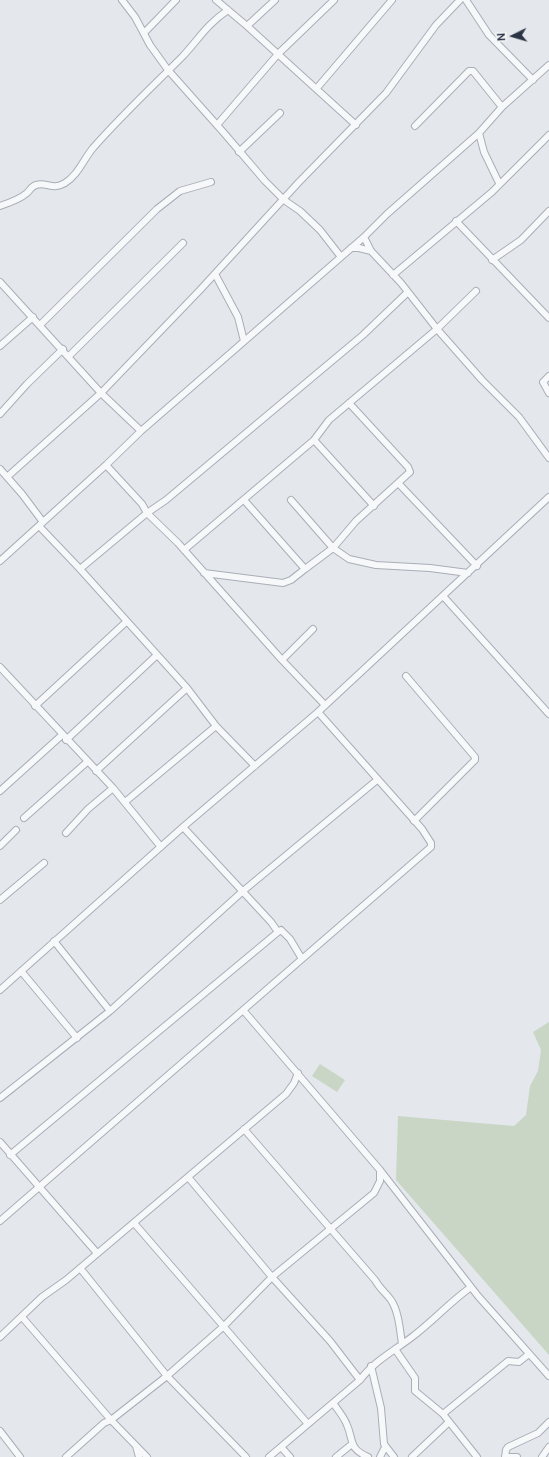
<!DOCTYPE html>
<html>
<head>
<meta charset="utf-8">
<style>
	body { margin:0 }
	#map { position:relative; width:549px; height:1457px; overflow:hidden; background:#e4e7ec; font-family:"DM Sans",sans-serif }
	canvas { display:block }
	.north { position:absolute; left:493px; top:16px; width:40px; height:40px; -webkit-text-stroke:3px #f4f6f9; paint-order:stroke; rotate:265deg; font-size:11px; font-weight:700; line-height:16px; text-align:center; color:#2b3445 }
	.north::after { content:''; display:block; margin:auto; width:14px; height:18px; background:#2b3445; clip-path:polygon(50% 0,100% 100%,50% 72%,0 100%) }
</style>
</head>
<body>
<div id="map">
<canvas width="549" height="1457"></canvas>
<div class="north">N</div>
</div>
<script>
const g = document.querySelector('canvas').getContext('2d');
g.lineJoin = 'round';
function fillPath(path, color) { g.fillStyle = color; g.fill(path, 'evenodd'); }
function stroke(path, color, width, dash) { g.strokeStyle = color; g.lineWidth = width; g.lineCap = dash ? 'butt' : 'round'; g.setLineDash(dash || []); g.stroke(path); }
fillPath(new Path2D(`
	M549,1022V1355L396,1180L398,1116L514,1126L526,1115L530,1086L538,1071L541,1050L533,1032Z
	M320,1064L345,1080L337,1092L312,1076Z`), '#c9d6c5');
const street = new Path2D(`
	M122,0L135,17L150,45L168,70L224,133L265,181L284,200L300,211L320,230L341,257
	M216,0L247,26L356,125
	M466,0L489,35L533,80
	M247,26L275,0
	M144,33L176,0
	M317,88L392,0
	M217,125L278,54L334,0
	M415,126L469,71H473L502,107
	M479,133L484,152L499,183
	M239,152L280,113
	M0,206C9,203 20,199 27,193C30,190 32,186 36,185C46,181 52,191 65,183C78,175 83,160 93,148C121,116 152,87 182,57C199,39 206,25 228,10
	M456,221L549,318
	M364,237L371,251L401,283L437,329L482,380L519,417L549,458
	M351,248H359L371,251
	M492,260L521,240L549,211
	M215,274L238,317L244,341
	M393,275L492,192L549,135
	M0,282L101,393L141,431
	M40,325L157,209L180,191L211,182
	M0,346L33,317
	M69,356L183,243
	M549,376L543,382L549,393
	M0,414L27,384L63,349
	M106,465L142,504L147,513L178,543L282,660L324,704
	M0,469L22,494L43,522
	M7,477L101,393L200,290L299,182L386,93L436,25L460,0
	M399,484L477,566
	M244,500L305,569L333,548L356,521L410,472L408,467L349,403
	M291,500L333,548L349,559L376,565L430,568L468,573
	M374,506L314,440L329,420L437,329L476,291
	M39,526L80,569L187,688L216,726L255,766
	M184,550L314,440
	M0,561L106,465L141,431L364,237L387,214L479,133L502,107L549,65
	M80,569L147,513L166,500L363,335L408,292
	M204,573L283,583L291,580L305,569
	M443,596L549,714
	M282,660L313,629
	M0,667L113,788L161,847
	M406,676L475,757V760L414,821
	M35,706L126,622
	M66,740L157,655
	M96,771L187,688
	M0,791L62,735
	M125,802L216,726
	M24,818L87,762
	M183,827L271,922L278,932L281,930L290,939L302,959
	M66,833L88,809L113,788
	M0,846L16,830
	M0,900L44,863
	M54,941L110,1011
	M21,971L77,1038
	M0,990L183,827L318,712L549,497
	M243,1010L380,1170L478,1296L549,1376
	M0,1098L110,1011L243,891L377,780
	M244,1129L375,1280C380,1289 386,1293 391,1300C399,1312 400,1331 402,1344
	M0,1142L97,1253
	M10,1155L278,932
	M188,1177L272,1277L330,1341L360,1380
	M0,1221L431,847V843L422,829L318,712
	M134,1223L308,1424
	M80,1268L167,1376L246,1457
	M22,1317L111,1420L147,1457
	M0,1337L42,1297L66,1280L286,1094L294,1083L298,1073
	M395,1349L415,1378V1391L443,1414L477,1457
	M371,1366L381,1408L384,1444L394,1457
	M333,1403C338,1410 344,1417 347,1425C354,1441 348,1448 368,1457
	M443,1414L508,1361L519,1362L529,1354
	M0,1431L20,1457
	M136,1446L139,1457
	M281,1447L290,1457
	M66,1457L104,1423L111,1420L167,1376L224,1326L272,1277L374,1193L380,1181V1170
	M269,1457L360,1380C374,1361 394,1351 412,1337C433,1321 450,1302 471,1287
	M336,1457L352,1444
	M380,1457L385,1447
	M412,1457L449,1422
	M505,1457L506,1450L508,1447L538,1433L549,1422
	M507,1457H517
	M542,1457L549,1447`);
stroke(street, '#a9aeb7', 8);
stroke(street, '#f7f8fa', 6);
</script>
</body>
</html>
